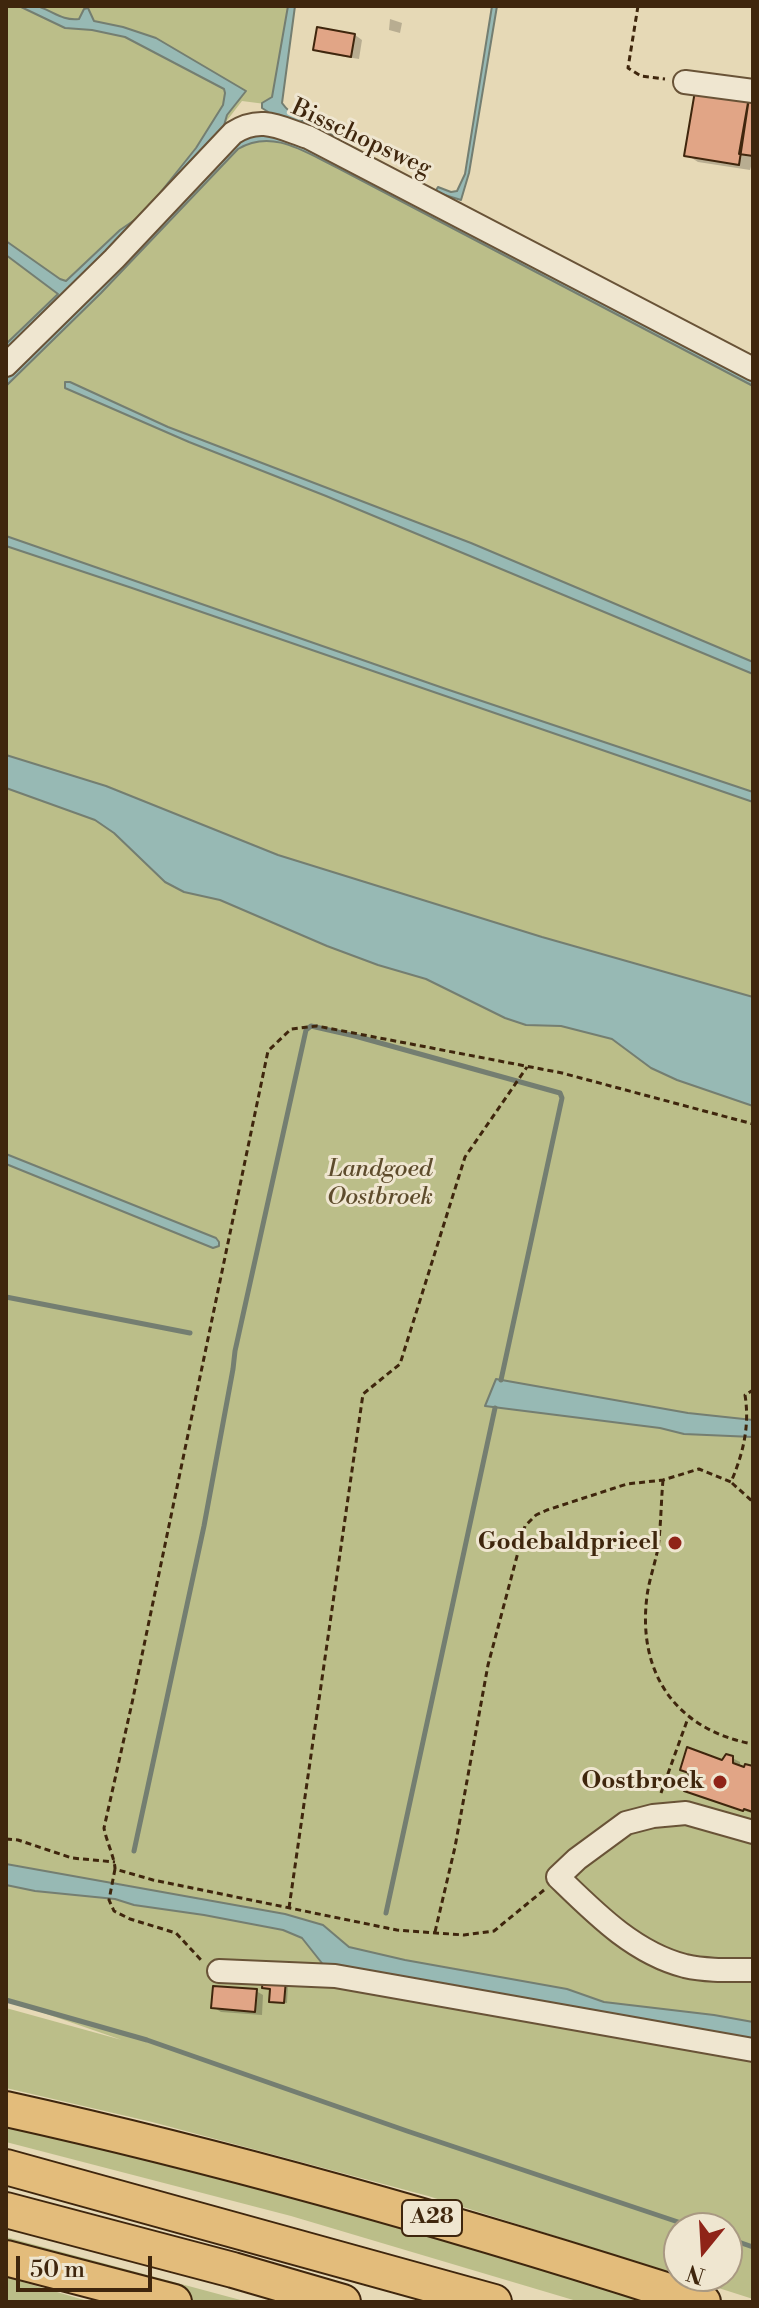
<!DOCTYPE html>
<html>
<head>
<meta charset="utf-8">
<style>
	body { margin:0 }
	#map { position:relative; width:759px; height:2308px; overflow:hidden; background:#e6d9b6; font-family:"Libre Bodoni",serif }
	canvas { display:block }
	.frame { position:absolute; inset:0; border:8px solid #3f260d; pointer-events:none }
	.north { position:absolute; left:663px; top:2212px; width:80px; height:80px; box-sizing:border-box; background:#efe6d0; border:2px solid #a99982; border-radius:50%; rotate:198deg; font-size:22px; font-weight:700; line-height:32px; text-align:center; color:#3f260d }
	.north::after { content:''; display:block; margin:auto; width:28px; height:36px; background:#8f2418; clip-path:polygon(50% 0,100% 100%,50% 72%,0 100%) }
	.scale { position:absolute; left:16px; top:2256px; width:136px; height:36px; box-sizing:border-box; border:4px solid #3f260d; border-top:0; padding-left:10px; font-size:24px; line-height:28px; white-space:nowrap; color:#3f260d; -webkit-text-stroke:6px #efe6d0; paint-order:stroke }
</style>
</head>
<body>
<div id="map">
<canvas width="759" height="2308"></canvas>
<div class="frame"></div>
<div class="north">N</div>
<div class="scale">50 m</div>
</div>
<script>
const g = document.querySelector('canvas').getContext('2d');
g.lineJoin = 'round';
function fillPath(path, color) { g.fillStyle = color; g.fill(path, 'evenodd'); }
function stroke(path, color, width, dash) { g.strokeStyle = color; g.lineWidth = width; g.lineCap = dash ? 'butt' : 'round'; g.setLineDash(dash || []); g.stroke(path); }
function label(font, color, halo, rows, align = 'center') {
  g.font = font + ' "Libre Bodoni",serif'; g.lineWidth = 6; g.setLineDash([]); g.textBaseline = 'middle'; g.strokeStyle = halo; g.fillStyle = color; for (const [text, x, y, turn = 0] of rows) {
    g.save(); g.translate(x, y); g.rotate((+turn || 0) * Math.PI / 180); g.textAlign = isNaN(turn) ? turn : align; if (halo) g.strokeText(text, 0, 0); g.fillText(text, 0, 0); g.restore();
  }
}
fillPath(new Path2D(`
	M6,6H293L273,105L242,101L225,123L196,149L141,217L120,230L66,281L60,279L6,241Z
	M265,128L753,376V2299L681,2276H727V2228H679V2275L428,2196L152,2122L6,2088V2008L122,2040L6,2000V374L235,141Z
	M6,255L63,298L6,348Z
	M6,2126L127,2151L364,2214L659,2302H580L291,2216L6,2142Z
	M6,2237L248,2302H198L6,2252Z
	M6,2277L91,2302H6Z`), '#bbbe89');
const water = new Path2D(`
	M19,6C26,6 34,5 40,7C54,12 63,21 79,19L84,9L88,8L94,21L123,27L156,38L246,91L227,115L223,129L158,200L156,198L196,148L223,105L225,93L224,89L125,37L92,30L65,28Z
	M288,6H295L282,103C293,119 318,128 336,137L335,142L273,115L262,108V103L272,97Z
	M492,6H497L469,173L461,200L435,192L438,187L451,192L457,191L465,174Z
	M277,133L753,379V386L338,168C306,153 273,128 238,149L101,293L6,386V374L233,143L250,134Z
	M139,217H141L6,353V344L58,294L6,255V241L60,279L66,281L120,230Z
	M65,382H70L168,427L471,543L753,662V674L326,496L189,442L65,388Z
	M6,536L446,689L753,792V802L132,588L6,546Z
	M6,755L106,786L278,855L542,937L753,997V1106L677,1080L651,1068L612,1039L561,1026L526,1025L505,1018L426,979L378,965L327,946L220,900L184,892L165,882L114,833L95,820L6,788Z
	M6,1154L216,1238L219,1242V1246L213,1248L6,1164Z
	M496,1379L688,1413L753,1420V1437L684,1434L660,1428L485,1406Z
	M6,1864L285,1914L323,1925L349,1947L405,1960L567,1989L604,2002L714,2015L753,2022V2044L325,1967L302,1938L283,1930L204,1915L134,1905L115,1899L35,1891L6,1885Z`);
fillPath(water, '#97b9b4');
stroke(water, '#747e71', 2);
fillPath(new Path2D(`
	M390,19L402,23L400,33L389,30Z
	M355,35L362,40L359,59L322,53L315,49Z
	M753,99V160L750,170L698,162L687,155Z
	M732,1758L740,1762V1767L753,1768V1812L751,1813L686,1790L691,1774L682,1769L723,1763Z
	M288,1984L287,2003L274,2002L272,1989L264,1987Z
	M256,1991L263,1995L262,2015L221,2012L213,2007Z`), '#0003');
stroke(new Path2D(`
	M6,1297L190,1333
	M134,1851L204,1526L233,1369L235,1351L306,1030L311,1026L355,1036L560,1093L562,1098L501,1380
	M386,1913L495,1408
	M6,2000L147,2040L407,2131L696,2228
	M727,2238L753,2247`), '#747e71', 5);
const building = new Path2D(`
	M317,27L355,34L351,57L313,50Z
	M695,91L749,98L739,165L684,156Z
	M749,97H753V156L739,154Z
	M687,1747L722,1760L726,1754L733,1756V1763L744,1767L745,1764L753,1766V1812L744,1809L743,1811L684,1791L689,1773L680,1770Z
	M263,1978L286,1980L284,2003L269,2002L270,1989L262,1988Z
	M213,1986L257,1989L255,2012L211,2008Z`);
fillPath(building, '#e1a586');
stroke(building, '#3f260d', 2);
const minor = new Path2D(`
	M685,82L753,91
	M6,365L114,259L233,133C261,115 280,128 308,137L753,369
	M753,1832L686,1813L653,1816L626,1823L577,1859L558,1877C595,1913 634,1953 685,1966C707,1971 730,1970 753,1970
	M219,1971L335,1976L753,2050`);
const highway = new Path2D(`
	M6,2109C241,2161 474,2228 703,2302
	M6,2167L494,2302
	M6,2210L233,2270L343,2302
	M6,2258L174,2302`);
stroke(minor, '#695337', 26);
stroke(highway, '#3f260d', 38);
stroke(new Path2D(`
	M638,6L628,68L641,76L665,79
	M663,1480C661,1502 661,1526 658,1548C655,1564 649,1580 647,1596C637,1673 676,1730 753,1744
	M732,1483L753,1502
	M661,1793L688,1718
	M6,1839L18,1840L72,1858L115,1862
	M115,1869L109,1900L114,1911L130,1919L176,1933L202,1961
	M544,1890L494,1931L464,1935L397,1930L153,1880L115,1869C115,1859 106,1840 104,1828L132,1703L268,1051L291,1029L317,1026L562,1073L753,1124
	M289,1908L363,1394L400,1364L465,1157L527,1067
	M435,1932L455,1847L488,1665L525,1526L536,1515L547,1510L627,1484L663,1480L699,1469L731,1482C743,1454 750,1426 745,1395L753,1390`), '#3f260d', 3, [6, 4]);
stroke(minor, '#efe6d0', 22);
stroke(highway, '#e3bc7b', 34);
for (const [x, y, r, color] of [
	[675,1543,8,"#8f2418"],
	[720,1782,8,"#8f2418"]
]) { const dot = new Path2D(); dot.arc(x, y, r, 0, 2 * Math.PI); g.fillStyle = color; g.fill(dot); stroke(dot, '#efe6d0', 3); }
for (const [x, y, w] of [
	[432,2218,60]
]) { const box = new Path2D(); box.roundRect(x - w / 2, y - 18, w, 36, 6); g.fillStyle = '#efe6d0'; g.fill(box); stroke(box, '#3f260d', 2); }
label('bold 22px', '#3f260d', null, [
	["A28",432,2218]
]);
label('24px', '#3f260d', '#efe6d0', [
	["Bisschopsweg",361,139,25]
]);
label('italic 24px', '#5e4c2c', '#efe6d0', [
	["Landgoed",380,1170],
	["Oostbroek",380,1198]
]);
label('bold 24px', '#3f260d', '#efe6d0', [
	["Godebaldprieel",659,1543],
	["Oostbroek",704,1782]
], 'right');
</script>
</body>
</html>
